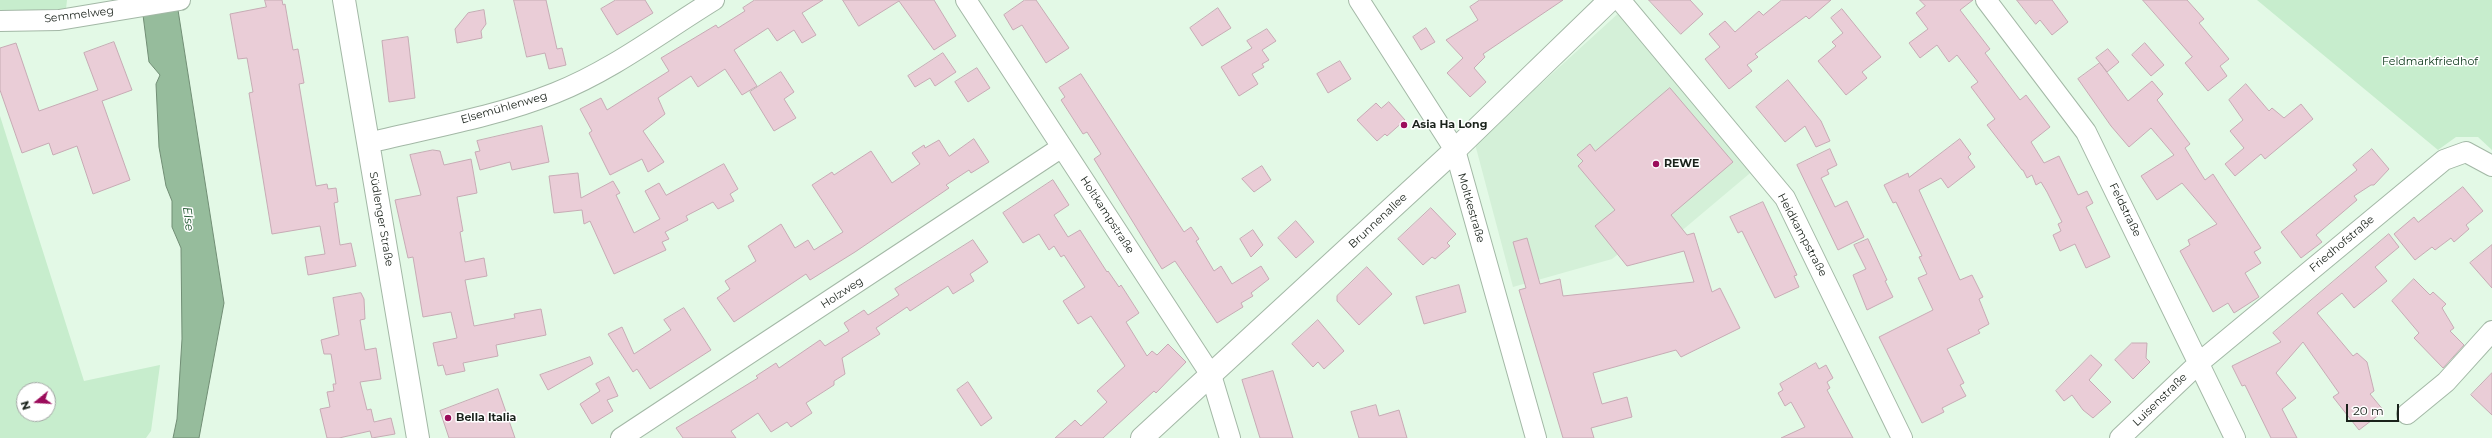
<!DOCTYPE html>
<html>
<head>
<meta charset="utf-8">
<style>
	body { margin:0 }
	#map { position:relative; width:2492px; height:438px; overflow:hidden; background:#e3f9e6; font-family:Montserrat,sans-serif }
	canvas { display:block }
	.north { position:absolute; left:16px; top:382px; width:40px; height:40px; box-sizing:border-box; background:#fff; border:1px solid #a3a7a4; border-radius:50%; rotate:252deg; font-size:11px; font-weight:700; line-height:16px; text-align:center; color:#1a221b }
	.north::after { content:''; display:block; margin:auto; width:14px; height:18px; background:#9b0c5b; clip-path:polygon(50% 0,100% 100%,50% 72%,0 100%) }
	.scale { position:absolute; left:2346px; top:404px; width:53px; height:18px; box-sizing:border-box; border:2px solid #1a221b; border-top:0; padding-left:5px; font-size:12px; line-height:14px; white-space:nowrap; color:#1a221b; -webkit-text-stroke:3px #fff; paint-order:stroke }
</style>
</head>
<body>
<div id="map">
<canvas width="2492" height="438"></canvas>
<div class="north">N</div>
<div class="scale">20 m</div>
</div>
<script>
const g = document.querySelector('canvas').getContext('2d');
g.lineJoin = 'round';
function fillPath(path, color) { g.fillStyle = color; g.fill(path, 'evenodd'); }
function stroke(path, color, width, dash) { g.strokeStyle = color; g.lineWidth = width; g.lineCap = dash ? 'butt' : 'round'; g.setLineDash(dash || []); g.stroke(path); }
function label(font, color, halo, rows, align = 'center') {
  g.font = font + ' Montserrat,sans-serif'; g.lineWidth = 3; g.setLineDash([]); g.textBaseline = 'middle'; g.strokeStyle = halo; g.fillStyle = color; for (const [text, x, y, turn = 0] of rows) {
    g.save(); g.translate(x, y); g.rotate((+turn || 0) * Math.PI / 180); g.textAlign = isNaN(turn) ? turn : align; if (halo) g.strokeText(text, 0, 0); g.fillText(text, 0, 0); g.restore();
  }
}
fillPath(new Path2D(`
	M1622,10L1755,169L1679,233L1622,251L1612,259L1513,287L1475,144Z`), '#d4f0d8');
fillPath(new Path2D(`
	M0,0H67L66,9L0,11Z
	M2257,0H2492V150L2478,137H2456L2438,150Z
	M0,116L84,381L160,365L151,431L146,438H0ZM24,390H48V414H24Z`), '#c7edcd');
const water = new Path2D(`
	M178,10L224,303L199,438H173L177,419L182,339L181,248L172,227V201L166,186L159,147L156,84L160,75L149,62L143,15Z`);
fillPath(water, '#96bc9c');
stroke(water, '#718e75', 1);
const building = new Path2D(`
	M265,0H282L283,5L285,4L293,50L298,49L304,83L299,84L316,186L327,184L328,189L336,188L338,202L334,203L340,245L351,243L356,266L308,275L305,257L325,254L320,226L272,234L249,93L253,92L247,58L238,59L230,14L266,7Z
	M514,0H546L557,49L562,48L566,65L549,69L545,53L527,57Z
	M616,0H645L653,13L617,35L601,9Z
	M755,0H823L802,13L816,35L802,43L794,30L777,41L768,28L734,50L757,86L742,95L725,69L698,87L691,76L658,98L665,114L643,131L664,162L648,172L642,159L610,175L589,133L592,131L580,109L601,98L607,110L669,71L661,58L716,25L718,28L745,11L743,8Z
	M843,0H934L956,36L934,50L899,1L859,26Z
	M1025,0H1036L1069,48L1046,63L1022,25L1013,30L1004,15Z
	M1480,0H1563L1483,54L1485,57L1474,68L1486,82L1470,97L1447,73L1463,58L1446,40L1478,20L1470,7Z
	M1649,0H1690L1703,14L1681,34Z
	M1782,0H1831L1809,19L1806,16L1755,54L1758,57L1747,65L1752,71L1729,89L1705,59L1720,47L1709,34L1725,21L1735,32L1759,11L1763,15Z
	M1920,0H1973L1960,10L1990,49L1985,53L2020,100L2026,95L2050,127L2031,142L2044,163L2059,156L2078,195L2087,191L2093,203L2086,207L2110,257L2086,268L2075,244L2060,251L2053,235L2061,231L2058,224L2062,222L2047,192L2041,182L2036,185L2032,175L2027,178L2023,170H2022L1987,125L1995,119L1971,87L1978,82L1957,55L1949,62L1937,45L1920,58L1909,43L1928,29L1916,13L1925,6Z
	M2017,0H2052L2068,22L2052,35L2040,20L2036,24Z
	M2143,0H2187L2204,19L2199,23L2229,59L2220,66L2227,76L2208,91L2185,63L2192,57Z
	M1218,8L1231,28L1202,46L1190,28Z
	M1842,9L1881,57L1862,72L1867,78L1846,95L1818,61L1836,46L1832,42L1843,33L1831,18Z
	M484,10L486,24L481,31L482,38L457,43L455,29L468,13Z
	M1426,28L1435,42L1421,50L1413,37Z
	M1267,29L1276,41L1262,50L1269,60L1262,64L1264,67L1252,74L1258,84L1239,96L1221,67L1252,48L1247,41Z
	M408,37L415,98L389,102L382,41Z
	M114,42L132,90L102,101L130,180L93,194L77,146L53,155L49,143L22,153L0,90V48L16,43L39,111L98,90L84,53Z
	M2145,43L2164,65L2151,76L2132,55Z
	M2108,49L2119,62L2107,72L2096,58Z
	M943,53L956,72L935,86L930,78L915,87L908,76Z
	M1340,61L1351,79L1328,93L1317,74Z
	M2100,63L2128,101L2152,81L2163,94L2157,100L2190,144L2185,148L2205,180L2213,174L2261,248L2254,252L2261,263L2245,273L2259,297L2234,313L2228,303L2213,312L2180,251L2190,245L2188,240L2217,224L2182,183L2157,200L2141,176L2174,155L2151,128L2129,147L2111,126L2078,79Z
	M977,68L990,88L968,102L955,82Z
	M781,72L794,92L784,99L796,118L774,131L750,92Z
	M1081,74L1184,232L1191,227L1199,239L1196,241L1214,271L1221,266L1232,284L1261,266L1269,279L1251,293L1253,296L1241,303L1243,307L1217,323L1175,261L1162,269L1094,159L1101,154L1087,132L1083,134L1061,100L1065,97L1059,88Z
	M1788,80L1821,121L1830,141L1816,147L1805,126L1785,142L1756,107Z
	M2246,84L2269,111L2272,108L2284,118L2301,104L2313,119L2265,159L2261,154L2235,176L2225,164L2244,148L2230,131L2243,120L2229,100Z
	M1670,88L1733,162L1671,215L1687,235L1694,233L1712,292L1720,288L1740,328L1681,357L1676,350L1593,373L1602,404L1627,397L1632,417L1591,428L1594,438H1563L1519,290L1526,288L1513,242L1527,238L1540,284L1560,279L1563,296L1694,282L1684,251L1627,266L1595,226L1615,210L1578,166L1583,161L1577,155L1590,144L1595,151Z
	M1389,102L1405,120L1387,136L1385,134L1377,141L1357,120L1376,103L1381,108Z
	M542,126L549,162L512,170L510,162L480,170L475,152L480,151L477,141Z
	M974,139L989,162L971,173L969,170L946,185L949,188L855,252L810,280L806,274L734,322L717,298L730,289L725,281L756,261L748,246L781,224L795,248L808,240L814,250L843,232L812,185L832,172L834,175L871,151L892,183L920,164L912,153L924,145L925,148L939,140L949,156Z
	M1960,139L1971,154L1968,157L1975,167L1948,188L1941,178L1919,190L1960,280L1972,275L1983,297L1979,299L1989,324L1978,330L1980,333L1947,349L1964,383L1960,385L1966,396L1942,408L1944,412L1922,423L1879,337L1933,310L1918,278L1927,274L1919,257L1922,256L1896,202L1893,203L1884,185L1908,173L1909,177Z
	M1830,149L1837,165L1827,170L1829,174L1821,178L1835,207L1847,201L1864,237L1838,250L1797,165Z
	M2372,149L2389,169L2374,185H2371L2354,196L2357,200L2316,235L2322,242L2301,258L2281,232L2357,170L2353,165Z
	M433,150L440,151L444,165L471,159L477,193L457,197L463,231L460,232L465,262L484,258L487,276L465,280L474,326L515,318L514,314L541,309L546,335L496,345L498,356L463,363L465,371L446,375L443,365L438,366L433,343L457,338L451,312L423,317L413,257L408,258L395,200L421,195L410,155Z
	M724,164L738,189L730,194L734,201L718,209L713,202L686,216L688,220L665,232L669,239L662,242L666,250L614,274L590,221L584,224L582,210L554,213L549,176L578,173L581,198L613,181L620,193L616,195L634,233L660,219L645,191L659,183L666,195Z
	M1262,166L1271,180L1254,192L1242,179Z
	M1053,180L1069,205L1054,215L1068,237L1080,230L1107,272L1108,271L1119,287L1121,285L1139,313L1126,322L1147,356L1152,351L1157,355L1168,344L1186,362L1156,393L1154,391L1103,438H1055L1075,420L1081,426L1107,402L1097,391L1125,366L1091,316L1078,324L1063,301L1085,287L1064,255L1061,257L1054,246L1049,250L1039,234L1023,243L1003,213Z
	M2463,187L2483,211L2466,225L2469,229L2454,242L2451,238L2435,250L2432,247L2415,260L2394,234L2414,217L2418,222Z
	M1763,202L1797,275L1794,276L1799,287L1775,298L1742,231L1738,233L1730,217Z
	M1431,208L1456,234L1447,243L1450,246L1435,259L1432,257L1423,265L1398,239Z
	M1296,221L1314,242L1296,258L1278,238Z
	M1253,230L1263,245L1251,257L1240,239Z
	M2389,234L2399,247L2375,267L2387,281L2354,308L2342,293L2317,313L2353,356L2357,353L2367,362L2374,391L2370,394L2384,411L2359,430L2333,397L2339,393L2303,342L2276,373L2296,398L2282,409L2297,438H2271L2245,385L2242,386L2232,366L2281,342L2273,333Z
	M1868,239L1887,280L1885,281L1893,297L1867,310L1853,275L1866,269L1854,245Z
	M973,240L988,262L970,274L974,281L953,294L948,286L910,311L907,307L876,328L880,334L842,358L845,374L834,381V385L806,403L812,413L791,427L787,422L771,432L758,413L731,431L736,438H683L676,428L758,378L756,376L776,363L779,368L820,340L825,346L849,331L844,323L864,310L868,315L899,295L895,289Z
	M2492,245V288L2470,263Z
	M1367,267L1392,294L1359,325L1337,301V296Z
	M2414,279L2430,295L2433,292L2446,304L2442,308L2454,328L2450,331L2464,345L2443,368L2414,338L2419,333L2392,301Z
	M1459,285L1466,312L1424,324L1416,297Z
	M361,293L364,299L365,319L360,320L365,350L376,348L381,379L360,382L367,410L371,409L374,422L391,418L395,434L372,438L370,431L339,438H327L320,409L330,407L327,392L334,391L333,384H336L331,354H324L321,340L339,335L333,298Z
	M684,308L711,350L650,389L637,369L633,372L608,334L622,327L634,354L671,330L664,320Z
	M1318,320L1344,351L1324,369L1318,362L1313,367L1292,344Z
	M2132,343H2147L2146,358L2150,362L2133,379L2115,360Z
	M2091,355L2102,365L2089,380L2111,402L2093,418L2083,410L2072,395L2064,401L2056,391Z
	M590,357L593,364L548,390L540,375Z
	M1816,363L1819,369L1826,365L1833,378L1827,382L1830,388L1827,390L1853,438H1781L1805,427L1791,402L1785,406L1778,393L1783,390L1780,384Z
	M1273,371L1293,438H1260L1242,380Z
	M2492,373V415L2471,395Z
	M609,377L618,396L607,400L613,411L592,424L580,404L600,391L596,384Z
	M968,382L992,418L981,426L957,390Z
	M498,389L515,438H449L440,411Z
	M1376,405L1379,416L1399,410L1407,438H1359L1351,412Z`);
fillPath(building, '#eacdd7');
stroke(building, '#c6abb4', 1);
const street = new Path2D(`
	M966,0L1211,375L1230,438
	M1359,0L1455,150L1536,438
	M1620,0L1785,198L1902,438
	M1986,0L2086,132L2235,438
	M0,21L59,20L180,0
	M368,143C430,128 495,117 555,93C611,71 662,32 714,0
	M2407,414L2446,382L2492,331
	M621,438L1062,147
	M2120,438L2200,362L2444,160L2466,152L2492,166`);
const secondary = new Path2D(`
	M344,0L418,438
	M1142,438L1455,150L1610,0`);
stroke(street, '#a3b8a6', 22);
stroke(secondary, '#a3b8a6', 24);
stroke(street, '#fff', 20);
stroke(secondary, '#fff', 22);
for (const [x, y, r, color] of [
	[1404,125,4,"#9b0c5b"],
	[1656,164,4,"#9b0c5b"],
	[448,418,4,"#9b0c5b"]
]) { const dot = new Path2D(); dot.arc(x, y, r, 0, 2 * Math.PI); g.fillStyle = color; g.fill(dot); stroke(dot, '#fff', 1.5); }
label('11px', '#1a221b', '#fff', [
	["Semmelweg",79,15,-7],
	["Elsemühlenweg",504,108,-16],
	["Moltkestraße",1471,208,74],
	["Feldstraße",2125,210,64],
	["Holtkampstraße",1107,215,57],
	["Südlenger Straße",381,219,80],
	["Brunnenallee",1378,221,-43],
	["Heidkampstraße",1802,235,62],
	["Friedhofstraße",2342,244,-40],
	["Holzweg",842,293,-33],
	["Luisenstraße",2160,400,-44]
]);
label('11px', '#063314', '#fff', [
	["Feldmarkfriedhof",2430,62]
]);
label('bold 11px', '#1a221b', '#fff', [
	["Asia Ha Long",1412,125],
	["REWE",1664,164],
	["Bella Italia",456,418]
], 'left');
label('italic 12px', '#195229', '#fff', [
	["Else",188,219,83]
]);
</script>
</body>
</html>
